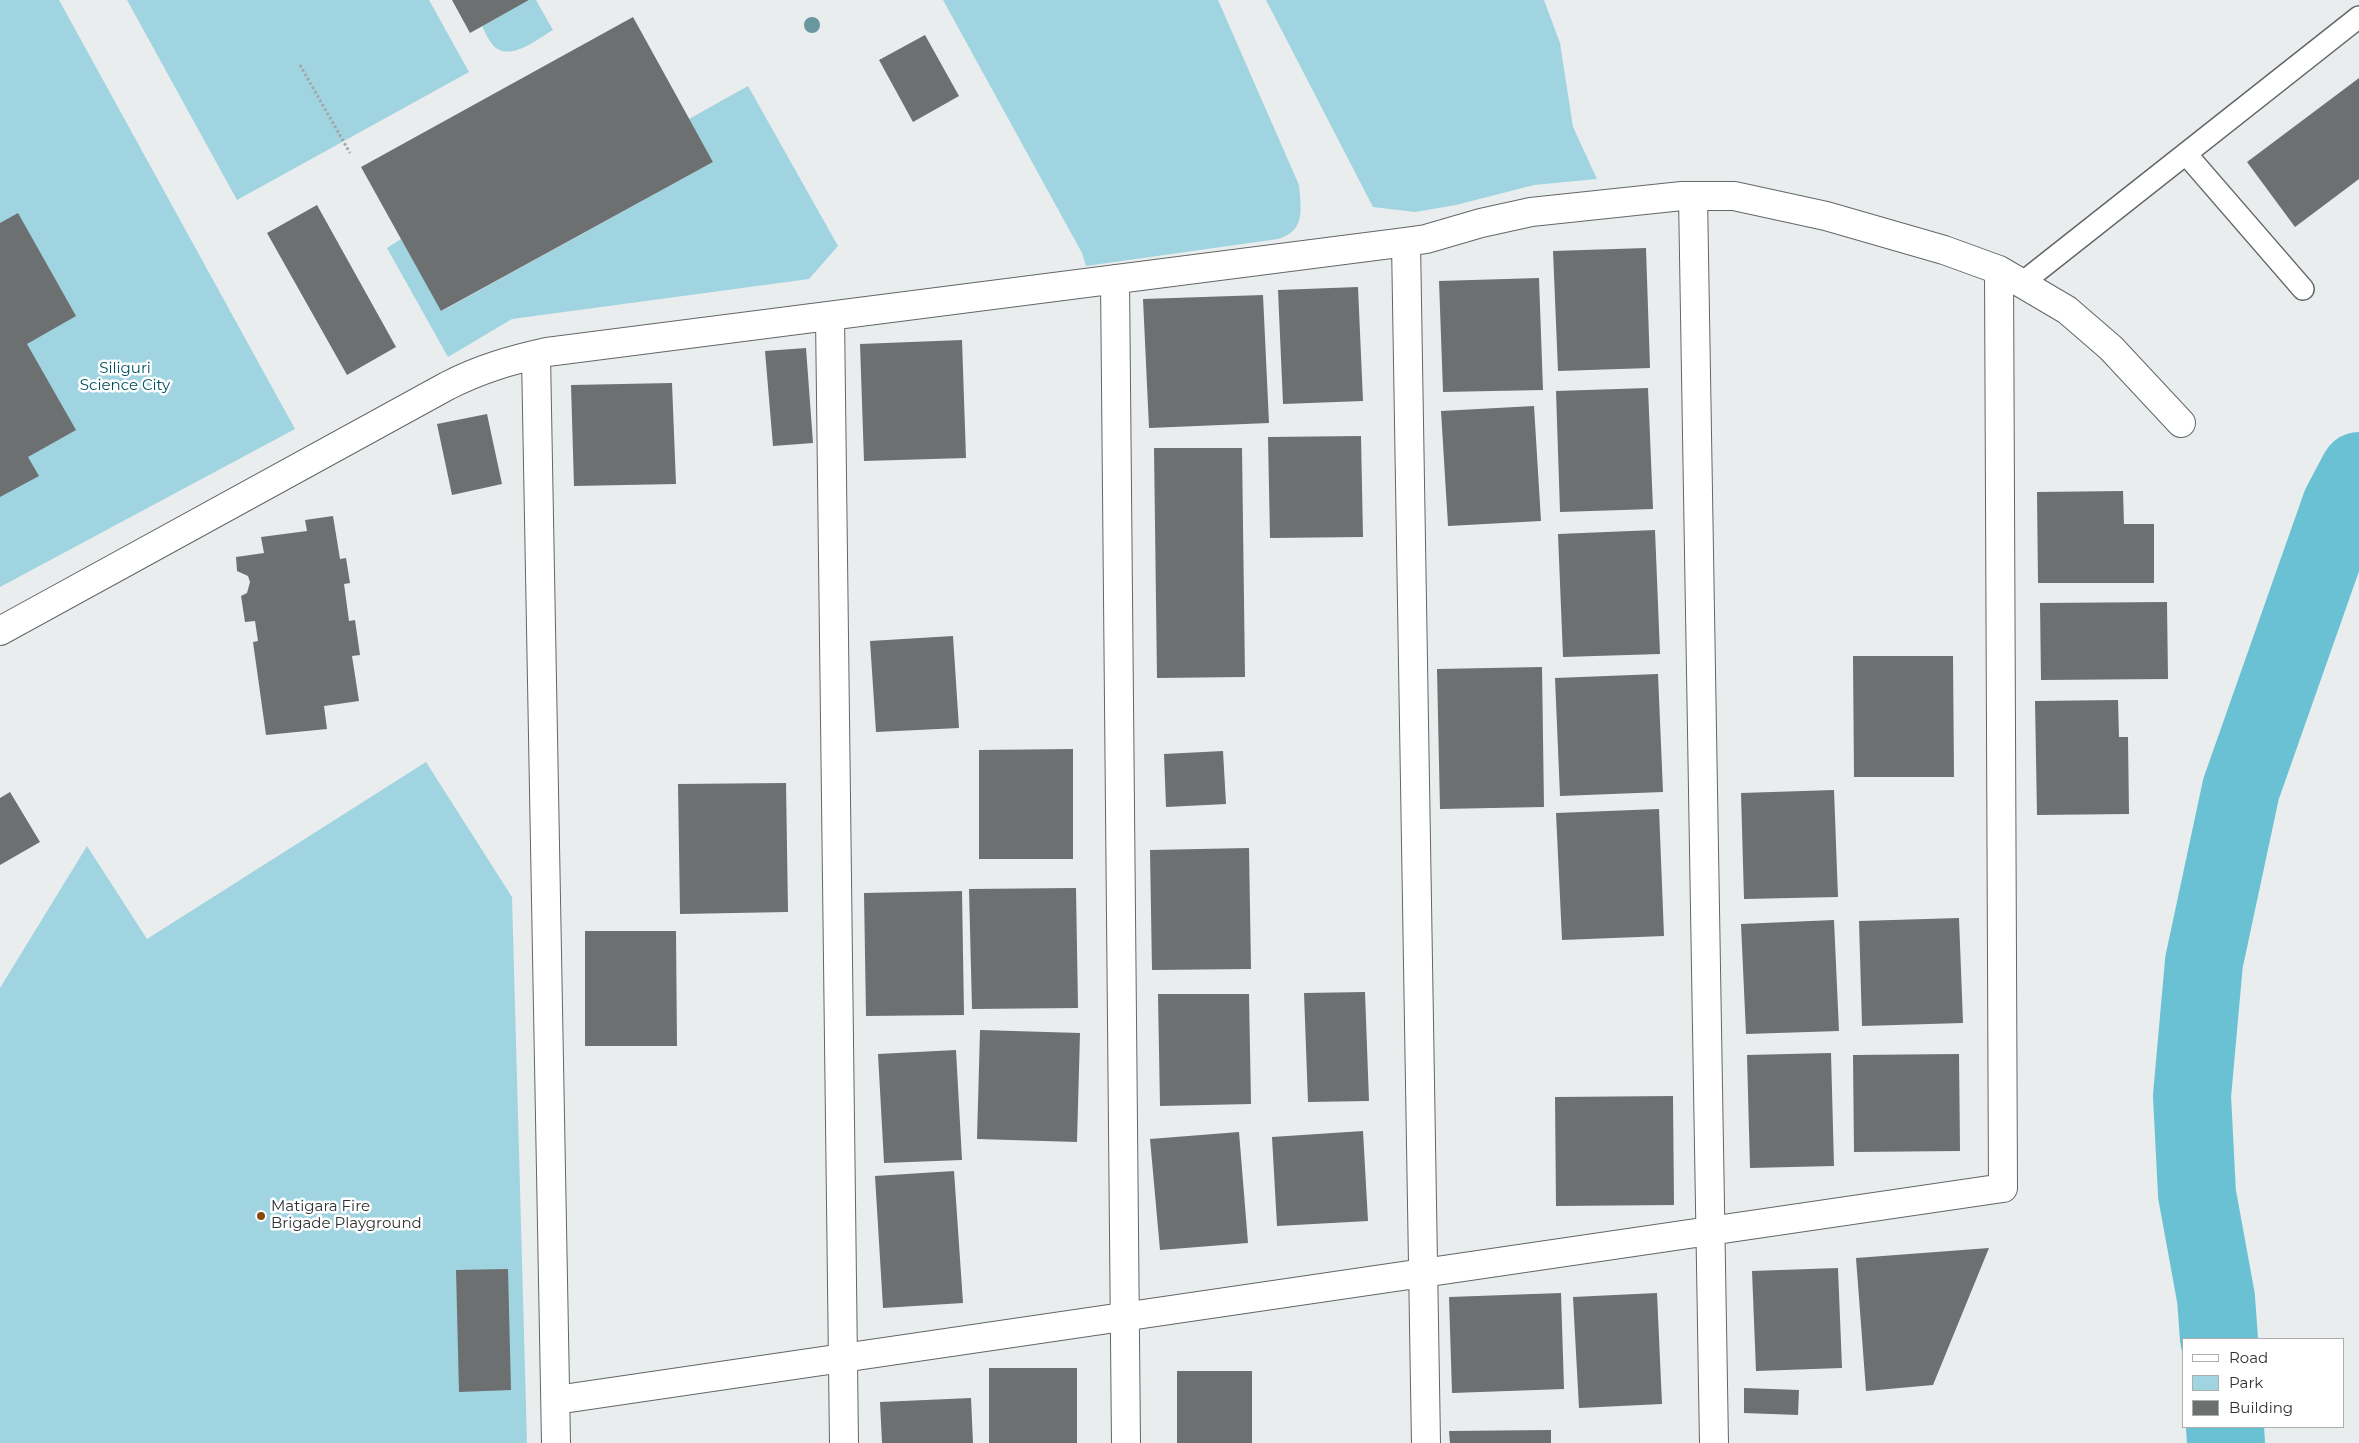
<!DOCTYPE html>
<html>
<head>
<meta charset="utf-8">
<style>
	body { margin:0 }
	#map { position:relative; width:2359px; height:1443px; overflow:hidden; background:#e9edee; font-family:Montserrat,sans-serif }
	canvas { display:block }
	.legend { position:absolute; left:2182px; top:1338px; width:162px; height:90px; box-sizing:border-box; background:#fff; border:1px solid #acadad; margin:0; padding:6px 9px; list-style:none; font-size:15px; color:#303132 }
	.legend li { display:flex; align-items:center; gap:10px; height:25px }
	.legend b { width:25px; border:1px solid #acadad }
</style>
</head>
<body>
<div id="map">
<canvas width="2359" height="1443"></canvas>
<ul class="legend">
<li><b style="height:6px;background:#fff"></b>Road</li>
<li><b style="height:14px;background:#a0d4e0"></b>Park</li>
<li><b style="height:14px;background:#6c7071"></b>Building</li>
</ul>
</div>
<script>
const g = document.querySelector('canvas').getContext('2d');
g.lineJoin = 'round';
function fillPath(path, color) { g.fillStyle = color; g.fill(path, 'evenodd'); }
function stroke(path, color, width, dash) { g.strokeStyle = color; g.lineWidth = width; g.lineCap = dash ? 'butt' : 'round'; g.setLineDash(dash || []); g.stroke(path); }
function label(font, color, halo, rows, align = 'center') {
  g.font = font + ' Montserrat,sans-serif'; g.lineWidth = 5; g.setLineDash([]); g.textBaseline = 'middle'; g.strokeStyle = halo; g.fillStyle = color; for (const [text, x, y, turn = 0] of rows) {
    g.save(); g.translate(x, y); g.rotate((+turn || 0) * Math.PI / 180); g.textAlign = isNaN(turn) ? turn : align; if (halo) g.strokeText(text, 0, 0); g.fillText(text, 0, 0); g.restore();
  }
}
fillPath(new Path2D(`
	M0,0H59L295,429L0,587Z
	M127,0H429L469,72L237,200Z
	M529,0H536L553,30C537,39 508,64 492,44C488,39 485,32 482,26Z
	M943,0H1218L1299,185C1301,209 1306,231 1278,239L1086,266L1082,253Z
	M1266,0H1544L1560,43L1573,127L1597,179L1534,185L1456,205L1415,212L1373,207Z
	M748,86L838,246L809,279L512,319L448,357L387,248L401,239L442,311L713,162L689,119Z
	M426,762L512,897L527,1443H0V988L87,846L147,939Z`), '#a0d4e0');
stroke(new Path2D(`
	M2219,1339L2216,1298L2197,1194L2192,1096L2204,962L2241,789L2341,505L2359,471
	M2225,1427L2226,1443`), '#6ac1d3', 78);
fillPath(new Path2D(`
	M452,0H529L470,33Z
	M633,17L713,162L441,311L361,167Z
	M925,35L959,96L913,122L879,60Z
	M2359,78V179L2295,227L2247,162Z
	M317,205L396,347L347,375L267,233Z
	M18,213L76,316L27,344L76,430L28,457L39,476L0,497V223Z
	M1646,248L1650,368L1558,371L1553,251Z
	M1539,278L1543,390L1443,392L1439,281Z
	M1358,287L1363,401L1283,404L1278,290Z
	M1263,295L1269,423L1149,428L1143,299Z
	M962,340L966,458L864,461L860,344Z
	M806,348L813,443L773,446L765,351Z
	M672,383L676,484L574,486L571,385Z
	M1648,388L1653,509L1560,512L1556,391Z
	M1534,406L1541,521L1448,526L1441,411Z
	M487,414L502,484L452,495L437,424Z
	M1361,436L1363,537L1270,538L1268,437Z
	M1154,448H1242L1245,677L1157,678Z
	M2123,491L2124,524H2154V583H2038L2037,492Z
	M333,516L340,559L346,558L350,583L344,584L349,621L355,620L360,655L352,656L359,701L324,706L327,729L266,735L253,642L258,641L255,621L245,622L241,596L247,593L250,582L248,576L237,571L236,557L264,553L261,537L307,531L305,520Z
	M1655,530L1660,654L1563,657L1558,534Z
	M2167,602L2168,679L2041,680L2040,603Z
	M953,636L959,728L876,732L870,641Z
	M1853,656H1953L1954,777H1854Z
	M1542,667L1544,807L1440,809L1437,669Z
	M1658,674L1663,792L1560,796L1555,678Z
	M2118,700L2119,737H2128L2129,814L2037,815L2035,701Z
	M1073,749V859H979V750Z
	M1223,751L1226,804L1166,807L1164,754Z
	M786,783L788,912L680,914L678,784Z
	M1834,790L1838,897L1744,899L1741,793Z
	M10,792L40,842L0,865V798Z
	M1659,809L1664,936L1562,940L1556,813Z
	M1249,848L1251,969L1152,970L1150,850Z
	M1076,888L1078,1008L972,1009L969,889Z
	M962,891L964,1015L866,1016L864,893Z
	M1959,918L1963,1023L1862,1026L1859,921Z
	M1834,920L1839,1031L1746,1034L1741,924Z
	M585,931H676L677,1046H585Z
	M1365,992L1369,1101L1308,1102L1304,993Z
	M1158,994H1249L1251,1104L1160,1106Z
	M980,1030L1080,1033L1077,1142L977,1139Z
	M956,1050L962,1160L884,1163L878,1054Z
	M1831,1053L1834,1166L1750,1168L1747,1055Z
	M1959,1054L1960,1151L1854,1152L1853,1055Z
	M1673,1096L1674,1205L1556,1206L1555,1097Z
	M1363,1131L1368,1221L1277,1226L1272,1137Z
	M1239,1132L1248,1243L1160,1250L1150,1139Z
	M954,1171L963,1303L883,1308L875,1176Z
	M1989,1248L1933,1385L1866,1391L1856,1258Z
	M1838,1268L1842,1368L1756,1371L1752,1271Z
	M508,1269L511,1390L459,1392L456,1270Z
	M1561,1293L1564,1389L1452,1393L1449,1297Z
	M1657,1293L1662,1404L1579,1408L1573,1297Z
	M989,1368H1077V1443H989Z
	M1177,1371H1252V1443H1177Z
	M1744,1388L1799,1390L1798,1415L1744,1413Z
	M971,1398L973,1443H882L880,1402Z
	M1551,1430V1443H1450L1449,1431Z`), '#6c7071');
const lane = new Path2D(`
	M2186,154L2303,289
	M2022,283L2359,17`);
const street = new Path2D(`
	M1693,196L1714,1443
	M1406,242L1426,1443
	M1115,279L1126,1443
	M830,316L844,1443
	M536,355L556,1443
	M0,631L447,386C480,369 511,360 547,352L1406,242L1426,239L1481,223L1531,212L1682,196H1734L1826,216L1944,250L1999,270L2011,277L2067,310L2111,348L2181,423
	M556,1400L2003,1188L1999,270`);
stroke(lane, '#636667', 24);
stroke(street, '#636667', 30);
stroke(new Path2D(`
	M300,65L350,153`), '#a4a7a8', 3, [2.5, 2.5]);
stroke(lane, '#fff', 21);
stroke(street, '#fff', 28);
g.fillStyle = '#69979f';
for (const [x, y] of [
	[812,25]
]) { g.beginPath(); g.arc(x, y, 8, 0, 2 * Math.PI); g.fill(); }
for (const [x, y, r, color] of [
	[261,1216,5,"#884a0d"]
]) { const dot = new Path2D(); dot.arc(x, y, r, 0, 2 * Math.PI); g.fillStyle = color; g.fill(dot); stroke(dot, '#fff', 2); }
label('15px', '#00515e', '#fff', [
	["Siliguri",125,369],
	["Science City",125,386]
]);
label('15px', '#303132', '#fff', [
	["Matigara Fire",271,1207],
	["Brigade Playground",271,1224]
], 'left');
</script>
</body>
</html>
